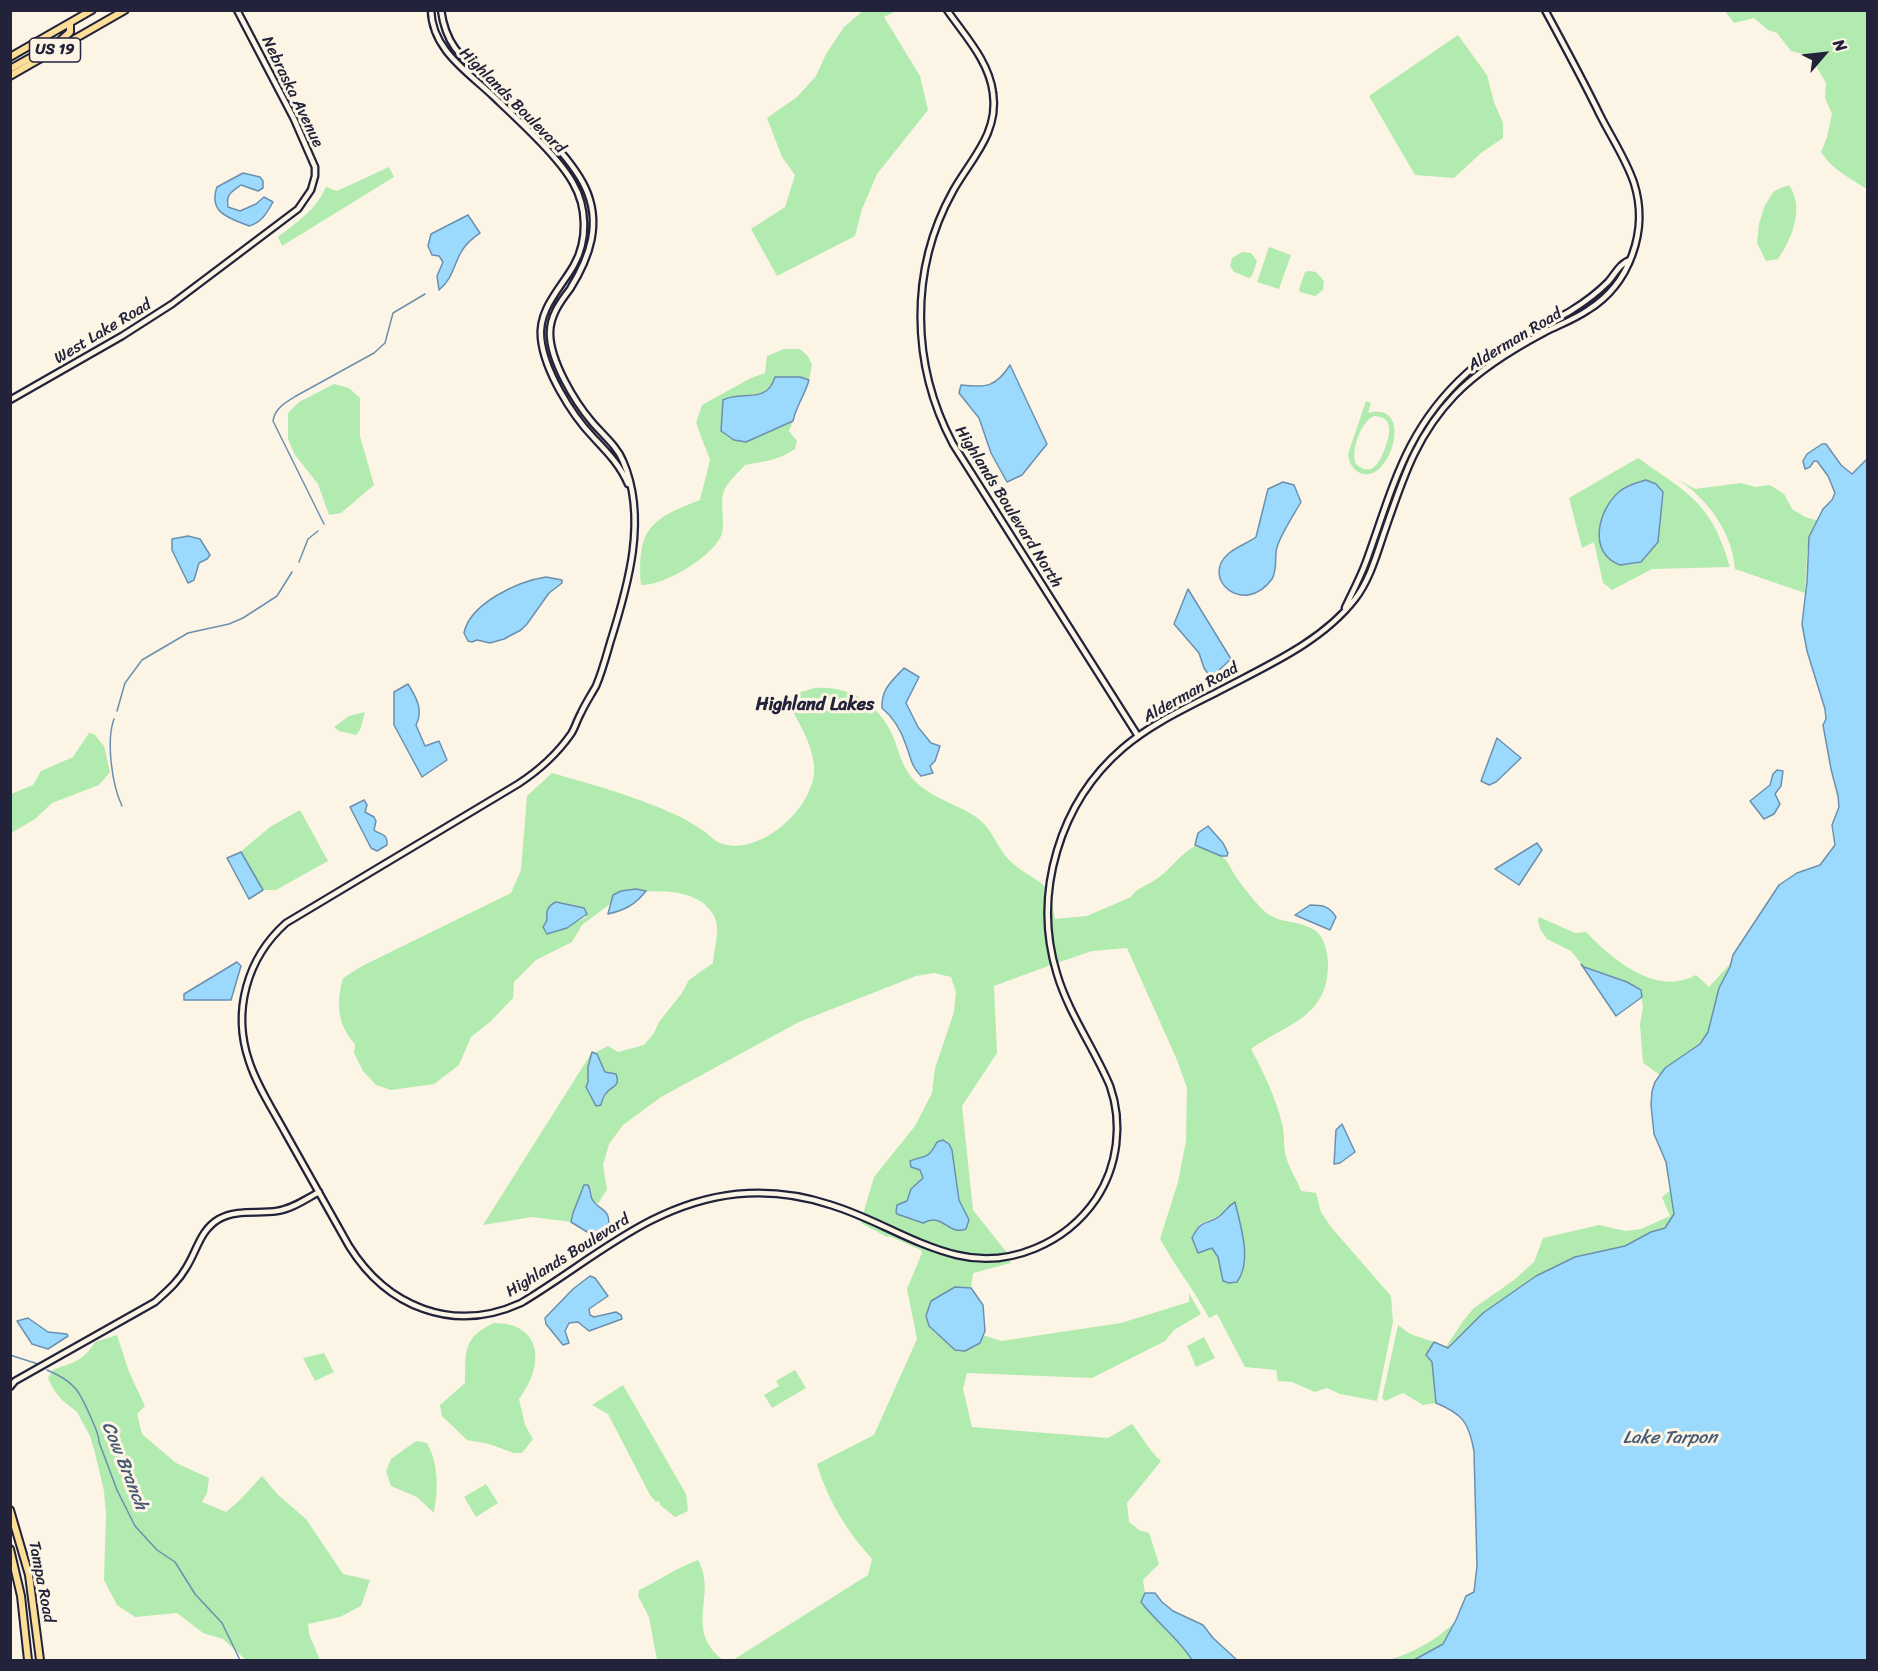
<!DOCTYPE html>
<html>
<head>
<meta charset="utf-8">
<style>
	body { margin:0 }
	#map { position:relative; width:1878px; height:1671px; overflow:hidden; background:#fcf5e5; font-family:Sriracha,sans-serif }
	canvas { display:block }
	.frame { position:absolute; inset:0; border:12px solid #22223b; pointer-events:none }
	.north { position:absolute; left:1794px; top:24px; width:60px; height:60px; -webkit-text-stroke:4px #fcf5e5; paint-order:stroke; rotate:62deg; font-size:16px; font-weight:700; line-height:24px; text-align:center; color:#22223b }
	.north::after { content:''; display:block; margin:auto; width:21px; height:27px; background:#22223b; clip-path:polygon(50% 0,100% 100%,50% 72%,0 100%) }
</style>
</head>
<body>
<div id="map">
<canvas width="1878" height="1671"></canvas>
<div class="frame"></div>
<div class="north">N</div>
</div>
<script>
const g = document.querySelector('canvas').getContext('2d');
g.lineJoin = 'round';
function fillPath(path, color) { g.fillStyle = color; g.fill(path, 'evenodd'); }
function stroke(path, color, width, dash) { g.strokeStyle = color; g.lineWidth = width; g.lineCap = dash ? 'butt' : 'round'; g.setLineDash(dash || []); g.stroke(path); }
function label(font, color, halo, rows, align = 'center') {
  g.font = font + ' Sriracha,sans-serif'; g.lineWidth = 6; g.setLineDash([]); g.textBaseline = 'middle'; g.strokeStyle = halo; g.fillStyle = color; for (const [text, x, y, turn = 0] of rows) {
    g.save(); g.translate(x, y); g.rotate((+turn || 0) * Math.PI / 180); g.textAlign = isNaN(turn) ? turn : align; if (halo) g.strokeText(text, 0, 0); g.fillText(text, 0, 0); g.restore();
  }
}
fillPath(new Path2D(`
	M864,10L896,11L884,17L920,76L928,110L877,174L862,209L855,236L777,276L751,229L785,207L795,175L782,157L767,118L797,97L816,76L826,54L844,27Z
	M1725,11H1867V187L1865,188C1847,176 1833,170 1821,152L1827,137L1832,114L1825,98L1826,83L1814,62L1807,55L1791,51L1777,33L1768,30L1754,18L1734,23Z
	M1458,35L1487,75L1494,102L1503,123V138L1481,153L1454,178L1415,175L1369,96Z
	M389,167L394,177L282,246L278,237C297,222 316,210 326,187L337,191Z
	M1789,185C1805,207 1792,239 1778,259L1766,261L1757,243L1759,224L1765,205L1774,191Z
	M1269,247L1291,255L1279,289L1257,282Z
	M1242,252L1251,253L1257,261L1252,276L1249,278L1234,272L1230,266L1232,258Z
	M1309,271L1316,272L1324,281L1323,290L1315,296L1300,292L1299,289L1305,272Z
	M784,349H800L808,356L812,365L809,380C798,376 783,379 772,385C766,389 763,394 756,396C744,398 734,394 723,400L721,431L746,442L793,421L789,431L797,441L795,449C777,461 765,461 745,465C738,473 725,484 723,494C720,508 726,522 721,536C712,557 664,586 641,585C637,529 650,519 700,500L710,460L696,423L702,405L751,378L765,373L767,356Z
	M334,384L349,388L360,398V436L374,485L341,513L329,515L318,484L295,455L288,439V413L299,402Z
	M1366,401L1371,403L1368,413C1416,400 1390,486 1360,473C1352,469 1349,462 1348,454ZM1374,416C1395,417 1390,435 1385,448C1380,462 1372,478 1356,464C1350,452 1361,421 1374,416Z
	M1638,458C1689,494 1712,503 1730,567L1652,569L1612,590L1603,583L1594,542L1582,548L1569,498ZM1646,480L1656,484L1663,493L1658,542L1641,562C1601,575 1592,540 1606,509L1639,481Z
	M1679,480L1695,489L1741,483L1755,487L1770,485L1784,494L1792,509L1805,517L1819,521L1812,535L1807,553L1805,593L1735,569C1732,532 1708,500 1679,480Z
	M815,688C848,685 878,703 892,734C900,752 901,768 917,783C935,800 961,805 980,820C993,831 998,849 1010,861C1021,872 1035,877 1047,888L1046,932L1051,965L994,986L997,1053L962,1106L973,1210L1008,1254C992,1255 976,1257 961,1254C927,1247 895,1227 863,1214L874,1177L915,1126L932,1093L935,1068L954,1012L956,992L951,977L934,973L916,976L799,1022L661,1097L623,1125L609,1144L603,1165L607,1189L598,1204L592,1200L591,1190L584,1185L573,1213L571,1222L532,1217L483,1225L592,1052L588,1067V1082L586,1088L596,1106L601,1105L608,1091L616,1085V1074L605,1072L596,1052L608,1046L618,1052L644,1045L654,1033L659,1022L682,993L689,980L713,963C714,949 721,929 714,916C697,883 642,891 613,895L610,904L582,925L572,942L536,960L514,982L513,998L490,1022L471,1037L459,1065L434,1084L391,1090L376,1085L363,1071L354,1053L355,1044C337,1024 336,1003 343,978L362,966L511,893L521,870L527,796L552,773C591,784 637,797 674,814C683,818 693,824 702,830C708,833 714,841 720,843C760,858 817,806 814,766C812,742 797,720 786,699L801,692ZM558,902L584,908L586,910V917L562,930L547,920L546,913Z
	M365,712L360,730L356,735L339,731L334,727L349,716Z
	M89,733L94,734L104,746L110,772L99,785L52,803L35,819L11,833V794L33,785L41,771L73,757Z
	M300,810L328,861L276,890H263L241,853H239L270,827Z
	M1195,846C1203,848 1219,852 1224,858C1229,863 1232,871 1236,877C1244,888 1253,900 1263,910C1278,925 1301,919 1317,932C1325,939 1327,952 1328,962C1329,1017 1288,1023 1251,1049C1264,1073 1276,1098 1282,1124C1285,1134 1283,1146 1286,1156C1289,1169 1297,1179 1301,1191L1316,1193L1321,1212L1331,1227L1391,1296L1393,1322L1377,1401L1340,1394L1327,1388L1315,1392L1292,1382L1278,1381L1276,1370L1245,1367L1217,1314L1209,1318C1194,1290 1175,1266 1160,1239L1178,1182L1186,1141L1187,1088L1177,1060L1127,948L1092,951L1057,963L1051,932V898L1055,919L1087,916L1131,897C1137,887 1149,885 1158,878C1172,868 1180,854 1195,846ZM1227,1206L1223,1281L1218,1257L1212,1248L1204,1250L1192,1238L1200,1224L1221,1215Z
	M1539,917L1575,933L1586,932C1613,960 1656,997 1696,975L1709,987L1730,964L1736,966L1724,1028L1660,1075L1643,1063L1640,1024L1643,1007L1640,990L1627,982L1584,967L1571,951L1547,939L1540,929L1538,921Z
	M1665,1150L1693,1215L1452,1351L1446,1347L1463,1321L1474,1308L1514,1280L1534,1262L1543,1238L1599,1225L1626,1231L1641,1229L1670,1216L1662,1197L1672,1189L1667,1174Z
	M862,1219C894,1232 924,1251 958,1258C975,1262 992,1260 1009,1258L1011,1263L973,1273L971,1288L955,1287L929,1326L936,1334L980,1343L983,1335L1001,1341L1121,1323L1189,1302V1293L1201,1314L1174,1330L1165,1341L1092,1378L967,1373L963,1389L972,1427L1108,1438L1132,1424C1142,1436 1149,1451 1161,1461L1127,1503L1129,1522L1139,1530L1149,1533L1159,1564L1143,1580L1145,1593L1141,1602C1157,1623 1178,1638 1192,1660H733L868,1575L872,1559C846,1530 828,1501 817,1464L874,1435L917,1339L907,1289L922,1253L921,1250L889,1236L887,1237L861,1223Z
	M494,1323C544,1323 544,1367 519,1399L525,1425L533,1439L522,1453H514L489,1444L467,1440L442,1416L440,1405L465,1383C466,1351 462,1338 494,1323Z
	M1398,1325L1410,1334L1434,1342L1426,1355L1432,1362L1436,1403L1423,1405L1403,1393L1385,1401L1382,1398Z
	M117,1335L129,1372L145,1406L137,1414L142,1434L176,1463L209,1478L207,1493L202,1502L226,1512L240,1500L262,1476L278,1495L306,1519L343,1574L370,1580L361,1606L340,1617L308,1624L309,1634L320,1660H246L223,1639L203,1633L177,1613L135,1617L117,1605L104,1580L106,1514L104,1491L95,1453L90,1436L77,1412L62,1400L54,1390L48,1378L54,1369C74,1363 84,1360 95,1342Z
	M1204,1337L1215,1358L1196,1367L1187,1346Z
	M324,1353L334,1372L315,1381L303,1358Z
	M795,1370L806,1388L772,1408L764,1395L779,1386L776,1381Z
	M623,1385L686,1494L688,1511L675,1517L660,1505L659,1501L656,1502L650,1495L608,1414L592,1405Z
	M416,1441L427,1443C439,1465 438,1489 434,1513L417,1497L391,1486L386,1471L391,1459Z
	M486,1484L498,1503L476,1517L464,1497Z
	M698,1560C718,1596 683,1629 723,1660H657L649,1617L638,1596L639,1590C660,1580 676,1568 698,1560Z
	M1474,1588L1480,1599C1467,1615 1442,1656 1421,1660C1411,1663 1399,1660 1388,1660C1420,1652 1468,1623 1474,1588Z`), '#b1ebaf');
const water = new Path2D(`
	M243,173L260,177L263,181V188L258,191L241,185C231,192 226,194 228,207L240,211L256,204L264,197L273,202C267,213 261,223 249,226C229,218 208,213 217,187Z
	M468,215L480,233C472,239 465,244 460,254C453,268 452,279 439,290L437,276L443,262L439,256L432,255L428,246L431,234Z
	M1010,365L1047,444L1022,475L1007,482L991,453L979,418L959,393L961,385C986,388 996,387 1010,365Z
	M775,377H800L809,380C805,395 796,406 793,421L746,442L734,440L721,431L723,400C741,390 767,405 775,377Z
	M1822,444H1826L1841,465L1852,474L1868,458L1867,1660H1414L1443,1644L1456,1620L1466,1596L1474,1592L1477,1566L1474,1451C1469,1423 1463,1414 1436,1403L1432,1362L1426,1355L1434,1342L1448,1348L1483,1313L1536,1276L1575,1257L1625,1246L1651,1232L1665,1228L1674,1214L1666,1162L1654,1134L1651,1105L1652,1091L1655,1082L1665,1068L1700,1044L1708,1032L1719,988L1730,967L1733,955L1779,885L1797,873L1820,865L1835,845L1832,825L1839,807L1838,796L1831,769L1823,725L1826,719L1825,709L1807,651L1802,624L1807,582L1809,537L1823,509L1832,500L1835,493L1828,476L1817,461H1814L1810,467L1805,469L1803,461L1807,454Z
	M1646,480L1656,484L1663,492L1658,542L1641,562L1620,565C1587,553 1598,509 1620,491C1629,484 1636,483 1646,480Z
	M1283,482L1294,485L1301,502C1293,516 1282,532 1277,547C1274,557 1278,569 1272,579C1244,617 1200,579 1228,554C1236,547 1248,543 1256,537L1268,489Z
	M188,536L200,539L210,555L207,559L199,563L194,580L188,583L172,550V539Z
	M546,577L562,580V583L549,593L527,624L521,630L504,639L490,643L477,640L472,642L468,641L464,633C470,603 519,581 546,577Z
	M1188,589L1231,659L1216,673L1209,675L1204,668L1199,653L1174,624Z
	M904,668L919,677L906,703L918,727L931,743L940,746L935,761L930,766L933,773L921,776C911,766 911,758 906,745C901,730 894,718 882,708C881,689 892,681 904,668Z
	M408,684C416,697 424,710 416,725L425,746L439,741L447,760L422,777L394,725V692Z
	M1497,738L1521,758L1496,782L1489,785L1481,781Z
	M1777,770L1783,771L1781,786L1775,794L1780,804L1774,814L1764,819L1750,801L1770,785L1773,774Z
	M364,800L367,805L365,812L374,817L376,821L374,830C379,835 388,832 387,845L377,851L371,848L350,807Z
	M1208,826L1223,843L1228,853L1227,856H1221L1195,845L1198,833Z
	M1537,843L1542,850L1519,885L1495,869Z
	M241,852L263,890L249,899L227,858Z
	M636,889L646,891C635,905 625,910 608,914L613,895L621,891Z
	M556,902L584,908L587,914L567,928L547,934L543,927L547,920C546,912 547,906 556,902Z
	M1310,905C1323,905 1329,906 1336,917L1330,930L1295,915Z
	M237,962L241,966L231,1000H184V994Z
	M1581,964L1584,967L1627,982L1641,990L1642,997L1616,1016Z
	M592,1052L597,1054L605,1072L616,1074C620,1085 615,1085 608,1091C604,1095 602,1100 601,1105L596,1106L586,1087L588,1082V1067Z
	M1342,1124L1355,1152L1340,1163L1334,1164L1336,1130Z
	M943,1140L949,1144L952,1150L959,1200L969,1220L966,1229C947,1236 944,1212 923,1223L897,1214L896,1212L897,1205L907,1201L911,1189L923,1178L920,1170L911,1167L910,1161C925,1155 928,1160 937,1142Z
	M584,1185H588C591,1190 590,1195 592,1199C599,1212 612,1207 608,1229L601,1235H592L571,1222L573,1213Z
	M1235,1202C1240,1225 1253,1260 1237,1282L1229,1283L1223,1281L1218,1257L1212,1248L1198,1253L1192,1238C1203,1216 1207,1227 1221,1215C1226,1210 1228,1206 1235,1202Z
	M590,1276L595,1278L608,1296L589,1309L590,1315L594,1317L616,1312L621,1315L622,1319L589,1331L578,1322L569,1323L565,1331L569,1343L563,1345L546,1324L545,1318L573,1289Z
	M955,1287L971,1288L983,1305L985,1331L980,1343L965,1351L955,1350L929,1326L926,1316L931,1301Z
	M28,1318L48,1332L67,1334L68,1336L48,1349L32,1344L17,1321Z
	M1145,1593H1155L1162,1602L1173,1611L1203,1625L1213,1638L1237,1660H1192C1178,1638 1157,1623 1141,1602Z`);
fillPath(water, '#9cdafd');
stroke(water, '#6b90af', 1.5);
stroke(new Path2D(`
	M324,524L273,421C275,408 286,402 296,396L374,353L385,343L393,313L425,294
	M299,562L308,539L318,531
	M117,711L125,683L142,660L188,633L229,624L243,618L277,596L292,572
	M114,719C106,741 112,785 122,806
	M10,1355L38,1364
	M47,1370C76,1382 80,1392 92,1420C95,1428 99,1434 99,1442L117,1490L135,1526L157,1550L175,1562L195,1594L222,1623L240,1660`), '#6b90af', 1.5);
const tertiary = new Path2D(`
	M431,10C432,50 468,72 493,96C516,118 558,156 573,183C587,207 588,240 574,265C561,288 538,309 541,338C544,370 571,414 593,437C607,452 620,465 628,484
	M441,10C443,24 447,37 455,48C463,59 475,67 485,76C514,104 568,151 585,187C602,223 590,257 570,289C560,302 550,316 550,333C550,361 575,402 592,422C603,435 617,446 623,461C648,518 628,586 610,643C606,657 602,672 596,686C591,695 585,704 581,713C577,720 575,728 571,734C557,754 538,771 518,784L286,923C247,958 232,1011 249,1061C257,1086 273,1110 286,1134C307,1172 328,1209 349,1246C387,1307 453,1334 521,1303C593,1260 651,1203 737,1194C769,1191 801,1195 831,1205C874,1218 914,1245 957,1255C1010,1268 1066,1243 1096,1199C1118,1166 1123,1123 1110,1086C1094,1048 1069,1014 1057,974C1032,893 1060,802 1123,748C1151,724 1186,708 1219,691C1266,666 1322,642 1355,599C1369,581 1376,557 1383,536C1402,482 1414,438 1455,395C1480,369 1513,349 1545,332C1559,325 1575,319 1588,310C1630,284 1649,230 1634,183C1626,159 1611,137 1600,115C1583,80 1564,45 1545,10
	M947,10C965,36 989,61 993,93C999,133 971,159 953,191C909,270 911,365 953,444L1138,736
	M10,400L122,336L172,304L298,209L311,190L315,176V167L294,119L237,10
	M1345,608C1352,593 1360,578 1366,562C1393,488 1405,429 1467,373C1497,345 1538,331 1572,310C1585,302 1598,292 1608,282C1615,274 1620,263 1630,260
	M10,1387L15,1381L155,1302C167,1291 178,1282 186,1268C197,1251 200,1230 219,1219C237,1209 258,1214 277,1211C292,1209 306,1199 319,1192`);
const primary = new Path2D(`
	M10,1510L29,1575L40,1660
	M10,1549L21,1596L28,1660`);
const trunk = new Path2D(`
	M10,57L92,10
	M10,69L60,41L70,32V23
	M10,76L125,10`);
stroke(tertiary, '#22223b', 9);
stroke(primary, '#22223b', 10);
stroke(trunk, '#22223b', 10);
stroke(tertiary, '#fcf5e5', 4.5);
stroke(primary, '#fcde96', 6);
stroke(trunk, '#fcde96', 6);
for (const [x, y, w] of [
	[55,50,51]
]) { const box = new Path2D(); box.roundRect(x - w / 2, y - 12, w, 24, 4.5); g.fillStyle = '#fcf5e5'; g.fill(box); stroke(box, '#22223b', 1.5); }
label('bold 15px', '#22223b', null, [
	["US 19",55,50]
]);
label('16px', '#22223b', '#fcf5e5', [
	["Nebraska Avenue",292,92,64],
	["Highlands Boulevard",512,101,45],
	["West Lake Road",103,332,-31],
	["Alderman Road",1515,340,-31],
	["Highlands Boulevard North",1008,507,58],
	["Alderman Road",1191,693,-29],
	["Highlands Boulevard",568,1256,-32],
	["Tampa Road",41,1582,79]
]);
label('bold 18px', '#22223b', '#fcf5e5', [
	["Highland Lakes",815,705]
]);
label('italic 18px', '#475975', '#fcf5e5', [
	["Lake Tarpon",1670,1438],
	["Cow Branch",124,1466,68]
]);
</script>
</body>
</html>
